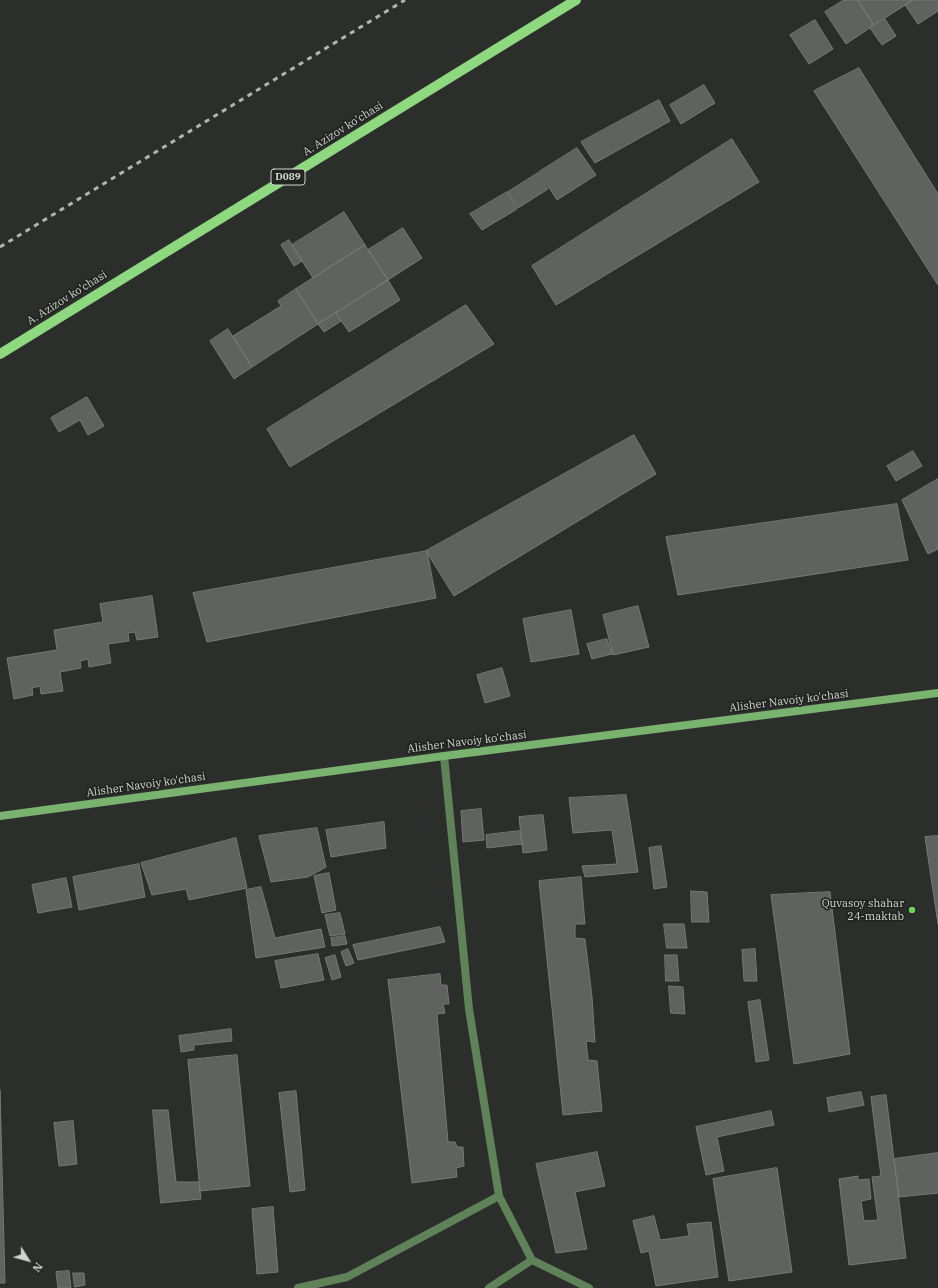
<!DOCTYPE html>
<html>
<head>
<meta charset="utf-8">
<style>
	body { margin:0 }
	#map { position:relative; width:938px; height:1288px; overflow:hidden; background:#2c2e2b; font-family:"IBM Plex Serif",serif }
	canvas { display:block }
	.north { position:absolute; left:8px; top:1240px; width:40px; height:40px; -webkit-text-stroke:3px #222422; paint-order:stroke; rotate:127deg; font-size:11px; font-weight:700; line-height:16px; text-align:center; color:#d3d4d2 }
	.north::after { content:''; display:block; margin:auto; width:14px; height:18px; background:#d3d4d2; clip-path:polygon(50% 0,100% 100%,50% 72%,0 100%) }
</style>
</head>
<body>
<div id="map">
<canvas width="938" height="1288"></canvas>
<div class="north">N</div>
</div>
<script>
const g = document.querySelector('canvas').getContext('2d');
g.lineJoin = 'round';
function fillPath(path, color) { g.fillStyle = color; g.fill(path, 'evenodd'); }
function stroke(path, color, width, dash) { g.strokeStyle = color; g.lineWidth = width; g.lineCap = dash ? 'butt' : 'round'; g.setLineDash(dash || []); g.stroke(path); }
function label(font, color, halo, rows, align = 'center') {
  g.font = font + ' "IBM Plex Serif",serif'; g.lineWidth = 3.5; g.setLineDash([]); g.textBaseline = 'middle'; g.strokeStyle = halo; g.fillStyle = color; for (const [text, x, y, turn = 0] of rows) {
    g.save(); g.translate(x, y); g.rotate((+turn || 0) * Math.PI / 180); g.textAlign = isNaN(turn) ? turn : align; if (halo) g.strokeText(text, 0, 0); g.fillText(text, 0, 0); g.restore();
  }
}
const building = new Path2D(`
	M844,0H858L874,25L846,44L825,12Z
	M858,0H913L874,25Z
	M913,0H938V11L918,24L905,5Z
	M885,19L896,36L882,45L870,28Z
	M815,20L833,49L809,64L790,35Z
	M859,68L938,194V285L814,91Z
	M704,85L715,103L681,124L670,105Z
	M659,100L670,121L595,163L581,142Z
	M732,139L759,182L556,305L532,266Z
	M577,148L596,175L557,200L539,172Z
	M538,173L548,189L518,208L508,192Z
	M507,192L517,209L482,230L470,214Z
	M344,212L365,245L313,278L292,245Z
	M403,228L422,258L388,280L368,250Z
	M289,240L302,261L294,266L281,245Z
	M365,245L388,280L318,324L296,289Z
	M388,280L400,300L349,332L336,313Z
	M296,289L318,324L252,367L233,336L281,306L278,301Z
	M466,305L494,344L290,467L267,429Z
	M336,313L341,321L324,332L318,324Z
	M228,329L252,367L234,379L210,341Z
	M87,397L104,426L88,435L80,420L59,432L51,418Z
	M634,435L656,474L454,596L426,551Z
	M913,451L922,466L896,481L887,466Z
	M938,479V549L928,554L902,500Z
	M897,504L908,560L678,595L666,537Z
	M427,551L436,598L207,642L193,593Z
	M152,596L158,637L137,640L135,632L128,633L129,641L108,644L111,663L89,667L88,659L80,661L81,668L60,672L63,691L41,694L40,686L32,688L33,695L14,699L7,658L57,650L54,630L103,622L100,604Z
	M638,606L649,647L613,655L603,615Z
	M571,610L579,654L531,662L523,619Z
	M607,639L612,654L592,659L587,644Z
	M502,668L510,696L485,703L477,675Z
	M626,795L638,872L585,877L582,866L617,864L612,830L573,833L569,798Z
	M481,809L484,840L463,842L461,811Z
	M543,815L547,850L523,853L519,817Z
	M384,822L386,848L331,857L326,830Z
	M317,828L326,867L308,877L271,882L259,836Z
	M520,831L522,844L487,848L486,835Z
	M938,836V924L925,837Z
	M236,838L247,888L189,900L186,889L152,895L141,863Z
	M661,846L667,887L654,889L649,848Z
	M139,864L145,897L79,910L73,877Z
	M329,873L336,910L322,913L314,876Z
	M581,877L585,924H575V938L585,939L592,997L595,1042L586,1041L588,1060L597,1061L602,1111L563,1115L539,881Z
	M66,878L72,907L38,913L32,885Z
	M261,887L275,938L321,929L325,947L256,958L246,890Z
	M691,891L707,892L709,922H692Z
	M830,892L850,1054L794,1064L771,895Z
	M340,913L345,934L330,936L325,915Z
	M664,924H684L687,948H667Z
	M440,927L445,942L358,960L353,945Z
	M345,936L347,944L332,946L331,938Z
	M348,949L354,963L346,966L341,952Z
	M755,949L757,981H744L742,950Z
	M318,954L324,980L281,988L275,961Z
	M335,955L341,977L332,980L325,958Z
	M665,955H677L679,981H666Z
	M440,974L441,985H447L449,1004H443L445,1013L437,1014L448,1142H455L457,1147H463L464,1166L456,1168L457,1177L412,1183L388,980Z
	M669,986L683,987L685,1014L671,1013Z
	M760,1000L769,1060L756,1062L748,1002Z
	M231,1029L232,1041L194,1045V1050L181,1052L179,1036Z
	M237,1055L250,1186L200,1191L188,1060Z
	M0,1090L5,1283H0Z
	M296,1091L305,1190L290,1192L279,1093Z
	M861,1092L864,1105L829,1112L827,1098Z
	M886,1095L906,1258L849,1265L839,1179L858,1176V1180L869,1179L871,1199L861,1201L864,1221L878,1220L872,1177L881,1176L871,1097Z
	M153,1110H168L176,1182H199L201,1199L161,1203Z
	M771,1111L774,1125L717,1137L724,1171L706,1175L696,1127Z
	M73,1121L77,1164L59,1166L54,1123Z
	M597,1152L605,1186L575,1192L587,1249L556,1253L536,1164Z
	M938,1153V1193L899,1197L894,1159Z
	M777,1168L792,1272L729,1281L713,1179Z
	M273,1207L278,1272L257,1274L252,1209Z
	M654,1216L660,1240L689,1236L687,1224L711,1222L718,1277L656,1286L649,1251L641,1253L633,1221Z
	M69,1271L71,1288H58L56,1272Z
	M73,1273H84L85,1285L75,1287Z`);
fillPath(building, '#60625f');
stroke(building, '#767976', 1);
stroke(new Path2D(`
	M444,756L469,1009L499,1196L532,1260
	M298,1288L347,1277L499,1196
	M489,1288L532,1260L589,1288`), '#5f8259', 8);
stroke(new Path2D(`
	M0,816L444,756L938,693`), '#7ab26f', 8);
stroke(new Path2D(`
	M0,354L576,0`), '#8ed880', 10);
stroke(new Path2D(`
	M0,247L405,0`), '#b2b4b1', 3, [5, 5]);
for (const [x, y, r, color] of [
	[912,910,4,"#71d35e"]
]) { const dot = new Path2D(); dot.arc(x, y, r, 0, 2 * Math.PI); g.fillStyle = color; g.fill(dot); stroke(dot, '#222422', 1.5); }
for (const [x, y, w] of [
	[288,177,34]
]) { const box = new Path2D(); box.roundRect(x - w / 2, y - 8, w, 16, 3); g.fillStyle = '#222422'; g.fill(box); stroke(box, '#d3d4d2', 1); }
label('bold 10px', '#d3d4d2', null, [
	["D089",288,177]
]);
label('11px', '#d3d4d2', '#222422', [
	["A. Azizov ko'chasi",343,129,-32],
	["A. Azizov ko'chasi",67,298,-32],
	["Alisher Navoiy ko'chasi",789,701,-7],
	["Alisher Navoiy ko'chasi",467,742,-7],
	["Alisher Navoiy ko'chasi",146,785,-8]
]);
label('11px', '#d3d4d2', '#222422', [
	["Quvasoy shahar",904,904],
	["24-maktab",904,917]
], 'right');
</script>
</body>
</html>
